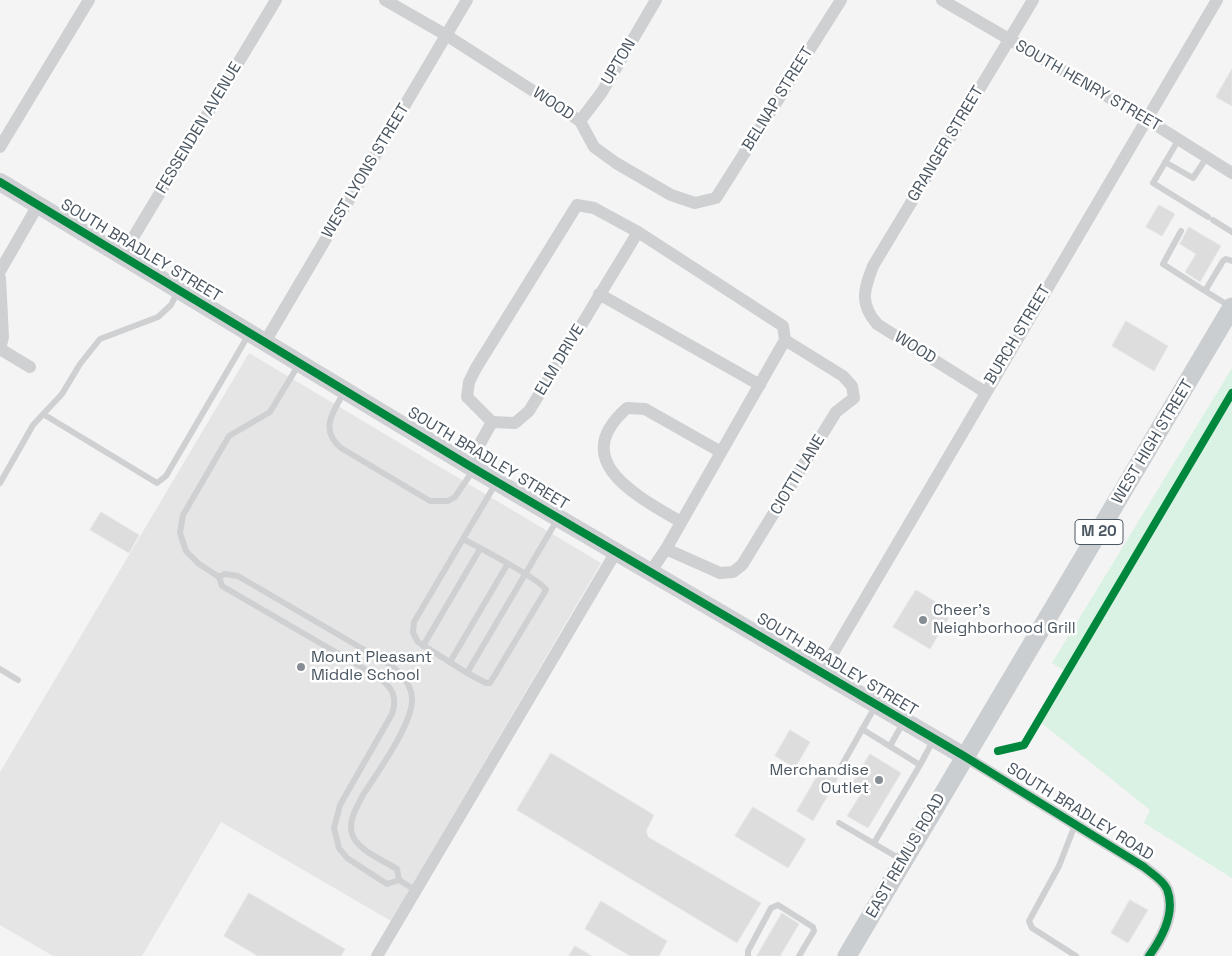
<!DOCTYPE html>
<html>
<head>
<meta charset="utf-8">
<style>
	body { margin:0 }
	canvas { display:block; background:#f4f4f4 }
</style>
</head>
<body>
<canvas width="1232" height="956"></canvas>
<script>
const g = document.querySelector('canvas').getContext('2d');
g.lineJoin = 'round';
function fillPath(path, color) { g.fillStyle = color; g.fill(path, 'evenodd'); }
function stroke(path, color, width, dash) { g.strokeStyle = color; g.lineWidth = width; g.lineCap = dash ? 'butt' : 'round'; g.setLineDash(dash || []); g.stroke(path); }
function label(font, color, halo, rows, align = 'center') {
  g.font = font + ' "Space Grotesk",sans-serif'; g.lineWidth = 5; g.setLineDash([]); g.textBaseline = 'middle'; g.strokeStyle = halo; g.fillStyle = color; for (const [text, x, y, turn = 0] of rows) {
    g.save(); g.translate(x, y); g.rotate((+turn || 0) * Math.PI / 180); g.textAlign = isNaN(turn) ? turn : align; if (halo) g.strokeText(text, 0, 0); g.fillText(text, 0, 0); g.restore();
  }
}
fillPath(new Path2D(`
	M249,353L601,563L391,921L221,822L142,956H53L0,925V772Z`), '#e6e5e6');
fillPath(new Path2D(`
	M1232,368V878L1144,823L1150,810L1039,721L1068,673L1052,663Z`), '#d9f2e3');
const building = new Path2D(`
	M1232,69V106L1216,97Z
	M1159,205L1175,214L1162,236L1146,227Z
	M1189,227L1221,246L1200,282L1185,272L1196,254L1180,244Z
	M1126,321L1168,346L1154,371L1112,346Z
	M101,512L139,535L129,553L90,530Z
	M916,590L952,612L930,649L893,627Z
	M790,730L810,742L795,768L775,756Z
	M551,753L654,815L646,831L648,837L761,903L737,943L517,810Z
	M870,754L901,773L868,828L847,816L864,789L853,782Z
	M822,768L838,778L813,821L797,811Z
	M753,807L806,839L788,868L735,836Z
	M249,893L345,949L341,956H258L224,936Z
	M1130,900L1148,910L1128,943L1111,933Z
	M601,901L667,941L659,956H630L585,929Z
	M782,913L799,924L780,956H757Z
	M575,946L592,956H569Z`);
fillPath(building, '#ddddde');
stroke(building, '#e5e6e7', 1);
stroke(new Path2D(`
	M1179,139L1153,183L1208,217
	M1165,162L1193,178L1207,157
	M1213,220L1232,232
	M1181,231L1163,264L1205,291
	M1231,307L1205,291L1223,261L1226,259L1232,261
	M299,364L270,412L229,436L183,515L180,533L186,551L199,564L219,577L222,586L368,671C386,682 400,691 392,714L340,805L334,828L339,848L347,858L387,884L399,880
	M345,391C333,411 319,430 341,448L430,501H448L455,497L474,469
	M43,414L157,483L166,476L249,334
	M0,483L33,425L62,394L80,364L100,339L158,317L171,305L178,291
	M463,539C478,547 540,579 546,590L490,683H486L467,673C497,622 527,571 557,520
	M219,577L225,574L238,576L392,666C402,675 411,684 412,698C414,722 377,773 363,795C357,807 348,820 352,834C358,851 383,860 397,869L399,880L415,890
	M423,646L480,549
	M450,662L507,565
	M0,669L18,680
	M467,673L418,642L413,633L414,622L496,483
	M862,729L920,765L874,843
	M890,746L904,721
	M842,765L876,705
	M920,765L934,739
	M839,823L902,860
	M1075,825L1059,866L1029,921L1032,928L1076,956
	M748,956V951L771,908L778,905L813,927L814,931L799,956`), '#ced0d2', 6);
stroke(new Path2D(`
	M385,0L446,35L580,121L594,147L616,163L671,195L695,203L716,198L841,0
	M942,0L1146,119L1232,173
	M580,121L602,92L656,0
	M0,147L89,0
	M122,256L276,0
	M0,271L38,205
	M0,278L3,337L0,349
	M599,294L760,385
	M265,342L467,0
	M0,349L30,367
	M985,392L877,324C859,303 864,290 873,266L1033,0
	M492,422L467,397L469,382L476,368L577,205L594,208L638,232L783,326L785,340L666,549L651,571
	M468,465L492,422L515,423L529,411L638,232
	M681,522C637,496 567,461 627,408L645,409L721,452
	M666,549L720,573L733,572L742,565L836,412L854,398L852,386L843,376L785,340
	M822,672L1217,0
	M964,756L1144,867C1151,873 1163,880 1167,889C1176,912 1162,938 1149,956
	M377,956L617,550`), '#ced0d2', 12);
stroke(new Path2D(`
	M0,182L468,465L964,756`), '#ced0d4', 18);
stroke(new Path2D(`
	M847,956L1232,307`), '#caced1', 19);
stroke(new Path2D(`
	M0,182L468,465L964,756L1144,867C1151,873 1163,880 1167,889C1176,912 1162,938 1149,956
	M998,751L1024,745L1232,393`), '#00873e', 8);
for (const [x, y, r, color] of [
	[923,620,5,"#868d94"],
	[301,667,5,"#868d94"],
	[879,780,5,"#868d94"]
]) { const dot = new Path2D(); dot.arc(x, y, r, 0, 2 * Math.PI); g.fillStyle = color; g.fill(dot); stroke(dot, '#fff', 2); }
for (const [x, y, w] of [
	[1099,532,48]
]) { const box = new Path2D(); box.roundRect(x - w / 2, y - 12.5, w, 25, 4); g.fillStyle = '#fff'; g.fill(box); stroke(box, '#4a5661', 1); }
label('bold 15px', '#4a5661', null, [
	["M 20",1099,532]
]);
label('16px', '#4a5661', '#fff', [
	["UPTON",619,62,-59],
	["SOUTH HENRY STREET",1088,86,30],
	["BELNAP STREET",778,99,-58],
	["WOOD",553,104,34],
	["FESSENDEN AVENUE",199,128,-59],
	["GRANGER STREET",946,144,-59],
	["WEST LYONS STREET",366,171,-59],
	["SOUTH BRADLEY STREET",141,251,31],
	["BURCH STREET",1018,335,-59],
	["WOOD",915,348,32],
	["ELM DRIVE",560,360,-59],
	["WEST HIGH STREET",1153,442,-59],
	["SOUTH BRADLEY STREET",488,459,31],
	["CIOTTI LANE",798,475,-59],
	["SOUTH BRADLEY STREET",837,665,31],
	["SOUTH BRADLEY ROAD",1080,812,32],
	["EAST REMUS ROAD",906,856,-60]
]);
label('16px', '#4a5661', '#fff', [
	["Cheer's",933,611],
	["Neighborhood Grill",933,629],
	["Mount Pleasant",311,658],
	["Middle School",311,676],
	["Merchandise",869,771,"right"],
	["Outlet",869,789,"right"]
], 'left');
</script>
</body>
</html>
